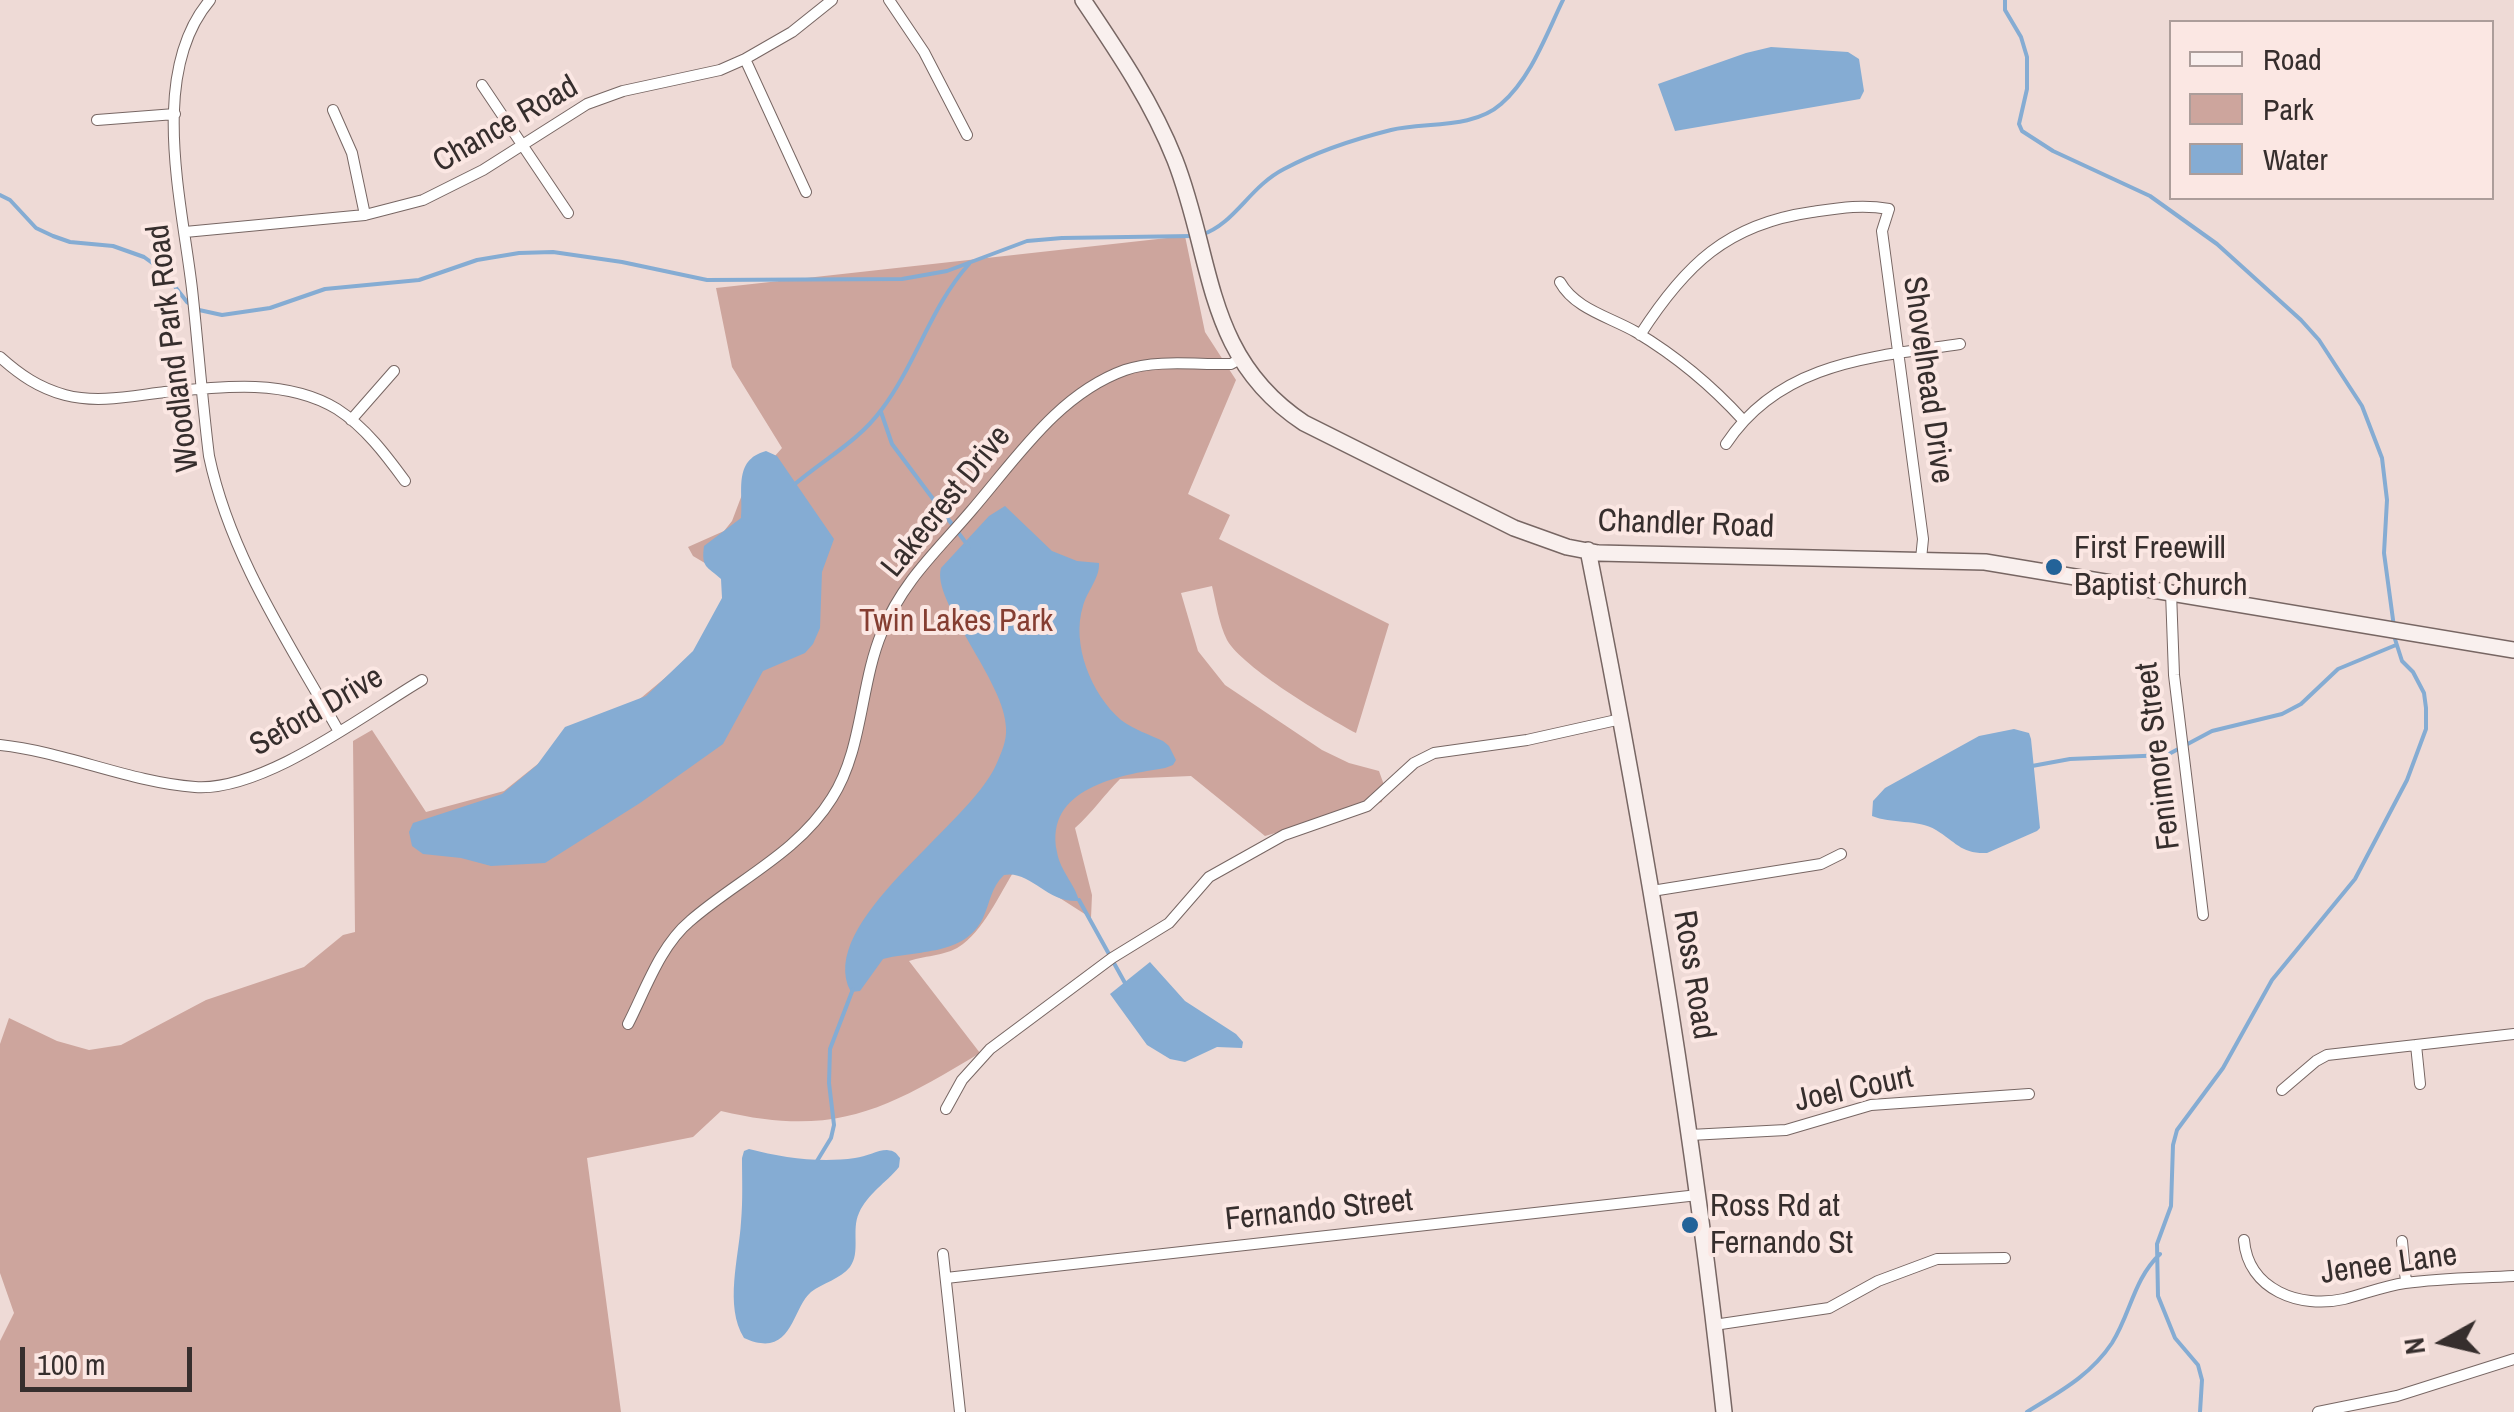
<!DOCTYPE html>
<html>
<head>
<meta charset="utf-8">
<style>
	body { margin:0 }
	#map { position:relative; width:2514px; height:1412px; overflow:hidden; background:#eedad6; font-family:"Archivo Narrow",sans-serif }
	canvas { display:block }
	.legend { position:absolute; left:2169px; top:20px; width:325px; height:180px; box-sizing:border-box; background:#fbe7e3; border:2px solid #ac9d9a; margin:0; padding:12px 18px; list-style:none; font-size:30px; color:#362e2d }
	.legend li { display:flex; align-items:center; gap:20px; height:50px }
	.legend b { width:50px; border:2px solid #ac9d9a }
	.north { position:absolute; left:2394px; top:1292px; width:100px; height:100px; -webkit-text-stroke:8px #fbe7e3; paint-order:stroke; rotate:262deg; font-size:28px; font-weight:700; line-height:40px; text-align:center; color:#362e2d }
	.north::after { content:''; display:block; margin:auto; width:35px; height:45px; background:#362e2d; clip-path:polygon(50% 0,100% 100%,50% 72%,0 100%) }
	.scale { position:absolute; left:20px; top:1347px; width:172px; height:45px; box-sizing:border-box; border:5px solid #362e2d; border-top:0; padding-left:12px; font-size:30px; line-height:35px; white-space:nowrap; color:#362e2d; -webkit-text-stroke:8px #fbe7e3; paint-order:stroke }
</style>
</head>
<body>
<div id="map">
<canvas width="2514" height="1412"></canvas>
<ul class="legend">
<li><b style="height:12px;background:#f9f0ee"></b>Road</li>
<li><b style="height:28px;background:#cda59d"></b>Park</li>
<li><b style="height:28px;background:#85acd3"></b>Water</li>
</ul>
<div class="north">N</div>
<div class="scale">100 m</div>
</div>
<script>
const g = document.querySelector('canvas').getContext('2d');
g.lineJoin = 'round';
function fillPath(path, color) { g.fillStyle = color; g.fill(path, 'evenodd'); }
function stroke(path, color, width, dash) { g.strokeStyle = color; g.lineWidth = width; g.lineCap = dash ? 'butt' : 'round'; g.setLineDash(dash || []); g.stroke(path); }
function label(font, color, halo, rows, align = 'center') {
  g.font = font + ' "Archivo Narrow",sans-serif'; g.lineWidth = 8; g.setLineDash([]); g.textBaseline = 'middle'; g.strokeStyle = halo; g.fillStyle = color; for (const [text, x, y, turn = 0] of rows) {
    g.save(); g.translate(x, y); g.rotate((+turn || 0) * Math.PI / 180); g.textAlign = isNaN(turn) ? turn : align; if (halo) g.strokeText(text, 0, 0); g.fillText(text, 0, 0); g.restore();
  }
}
fillPath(new Path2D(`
	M1185,236L1205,332L1236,380L1188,494L1230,515L1219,539L1389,624L1356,733C1326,717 1243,668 1227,640C1219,624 1216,603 1212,586L1181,593L1198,651L1225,685L1322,750L1349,763L1379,771L1384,785L1382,802L1265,836L1191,776L1120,779C1104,795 1093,812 1075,828L1092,895L1091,918L1055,895L1019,863C1003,887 986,927 963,944C948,956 927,955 909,961L980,1053C885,1110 835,1138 721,1111L693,1137L587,1158L621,1412H0V1341L14,1313L0,1273V1044L9,1018L57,1041L89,1050L121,1045L206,1000L304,967L343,935L355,932L353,741L372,730L426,812L504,791L544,759L629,708L684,662L713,629L730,578L693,556L688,547L724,531L732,521L743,492L782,448L732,367L716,288Z`), '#cda59d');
fillPath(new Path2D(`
	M1771,47L1848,52L1859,59L1864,91L1860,99L1675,131L1658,84L1746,53Z
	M766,451L777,456L834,539L822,572L820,628L813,644L805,653L763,671L723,744L640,803L545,863L491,866L461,858L423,854L412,846L409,832L413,823L502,794L537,765L565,727L646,696L693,651L722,598L721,579C707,566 701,568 704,546L741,518C744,493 732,460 766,451Z
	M1005,506L1052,551L1077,561L1099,563C1100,578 1087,591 1083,606C1071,644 1091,694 1121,720C1133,729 1150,735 1163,741L1169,746L1176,760L1173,765L1165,768C1120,775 1044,788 1057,852C1060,871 1075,884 1079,901C1046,903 1031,870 1004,875C991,887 990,903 983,918C965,956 917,950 883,959L860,991L851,992C814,923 969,826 996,765C1001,753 1007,741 1006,728C1006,683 931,601 941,568L989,516Z
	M2014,729L2029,733L2031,739L2040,828L2037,831L1987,853C1961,854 1956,842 1936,830C1918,819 1891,824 1872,816L1873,801L1885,788L1979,736Z
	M1150,962L1185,1001L1236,1034L1243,1042L1242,1048L1217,1047L1185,1062L1170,1059L1147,1045L1110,994Z
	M749,1149C783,1158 820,1163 855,1158C866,1157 877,1150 887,1150C895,1151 895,1152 900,1158L899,1167C886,1183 868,1193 859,1213C851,1230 861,1252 850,1267C840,1279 823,1283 811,1292C791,1309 793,1360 744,1338C724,1306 739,1257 741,1222C743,1201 742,1179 742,1158L744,1151Z`), '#85acd3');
stroke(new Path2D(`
	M2005,0V10L2021,37L2027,57V89L2019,124L2022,131L2053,151L2150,196L2217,244L2301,320L2319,340L2362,406L2382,458L2387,500L2384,553L2394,627
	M0,195L10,200L36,228L53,236L70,242L113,246L144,257L162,270L187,302L199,310L222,315L270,308L325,289L419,280L477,260L519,253L553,252L622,262L707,280L902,279L947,271L1027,241L1062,238L1192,236
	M1201,235C1235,224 1249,187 1284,169C1316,152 1355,139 1391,130C1426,122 1473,129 1501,104C1531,78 1546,35 1563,0
	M881,412L892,444L969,547
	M795,484C824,459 859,441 882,409C916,364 931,306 969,264
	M2032,766L2070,759L2167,755L2212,731L2282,714L2301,704L2338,669L2396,645
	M1079,900L1125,983
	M817,1161L831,1138L834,1125L829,1083L830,1049L853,989
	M2027,1412C2059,1392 2090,1376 2112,1343C2131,1313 2133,1280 2160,1254
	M2200,1412L2202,1380L2198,1365L2175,1338L2158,1296L2157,1244L2171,1206L2173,1145L2177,1130L2223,1068L2272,980L2355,879L2407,780L2426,729V708L2424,693L2413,672L2402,661L2394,636`), '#85acd3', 4);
const street = new Path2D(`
	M210,0C148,73 182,202 192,289C198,344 202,400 209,456C230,556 289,643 338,730
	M889,0L924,52L967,135
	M745,59L806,192
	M482,85L568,213
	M333,110L352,153L365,215
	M97,120L175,114
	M185,232L365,215L423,200L483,170L587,104L623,91L720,70L745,59L792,32L832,0
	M1560,282C1575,309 1610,317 1636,332C1676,356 1712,386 1743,420
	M1640,335C1685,265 1727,224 1812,212C1839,208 1862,204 1889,209L1882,231L1923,539L1921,559
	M0,357C20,375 39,388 65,395C95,403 127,397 157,393C215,387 285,377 337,409C365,427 386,455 405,481
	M351,420L394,371
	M1726,444C1780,362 1872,357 1960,344
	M2171,592L2174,675L2203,915
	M0,745C66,752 129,782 195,787C263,792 363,715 422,680
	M1652,891L1821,864L1841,854
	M628,1024C645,991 660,946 690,921C737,880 798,853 832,798C863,750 860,684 882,632C903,581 936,552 971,511C1016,459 1058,394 1125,370C1157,359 1198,365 1231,364L1240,359
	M2416,1045L2420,1084
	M2282,1090L2316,1061L2327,1055L2514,1034
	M946,1109L962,1080L990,1049L1112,958L1169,923L1209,877L1284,835L1367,806L1414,763L1434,753L1527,740L1621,719
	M1690,1135L1786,1130L1871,1105L2029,1094
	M2244,1240C2248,1290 2300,1309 2344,1299C2364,1294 2384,1286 2405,1283C2440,1278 2478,1278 2514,1276
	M2402,1241L2406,1282
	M943,1254L960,1412
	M946,1278L1698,1195
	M1714,1325L1829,1308L1878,1281L1937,1259L2005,1258
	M2318,1412L2397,1396L2514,1359`);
const secondary = new Path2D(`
	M1083,0C1118,52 1152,102 1175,160C1214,260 1204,357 1304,423L1514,528L1567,547L1598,553L1985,562L2514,650
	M1588,550C1645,836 1693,1123 1724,1412`);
stroke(street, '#776663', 12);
stroke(secondary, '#776663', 18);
stroke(street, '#fff', 10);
stroke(secondary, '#f9f0ee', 15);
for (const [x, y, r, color] of [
	[2054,567,10,"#236399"],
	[1690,1225,10,"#236399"]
]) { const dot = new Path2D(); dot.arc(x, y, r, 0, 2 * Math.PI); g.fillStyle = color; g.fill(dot); stroke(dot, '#fbe7e3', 4); }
label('32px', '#362e2d', '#fbe7e3', [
	["Chance Road",506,125,-30],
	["Woodland Park Road",174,348,-97],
	["Shovelhead Drive",1927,380,82],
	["Lakecrest Drive",947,502,-51],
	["Chandler Road",1686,525,2],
	["Seford Drive",317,712,-30],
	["Fenimore Street",2159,756,-97],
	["Ross Road",1693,975,81],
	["Joel Court",1854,1090,-12],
	["Fernando Street",1319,1211,-6],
	["Jenee Lane",2389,1265,-8]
]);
label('32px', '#362e2d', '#fbe7e3', [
	["First Freewill",2074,549],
	["Baptist Church",2074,586],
	["Ross Rd at",1710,1207],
	["Fernando St",1710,1244]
], 'left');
label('32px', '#853e32', '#fbe7e3', [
	["Twin Lakes Park",956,622]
]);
</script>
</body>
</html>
